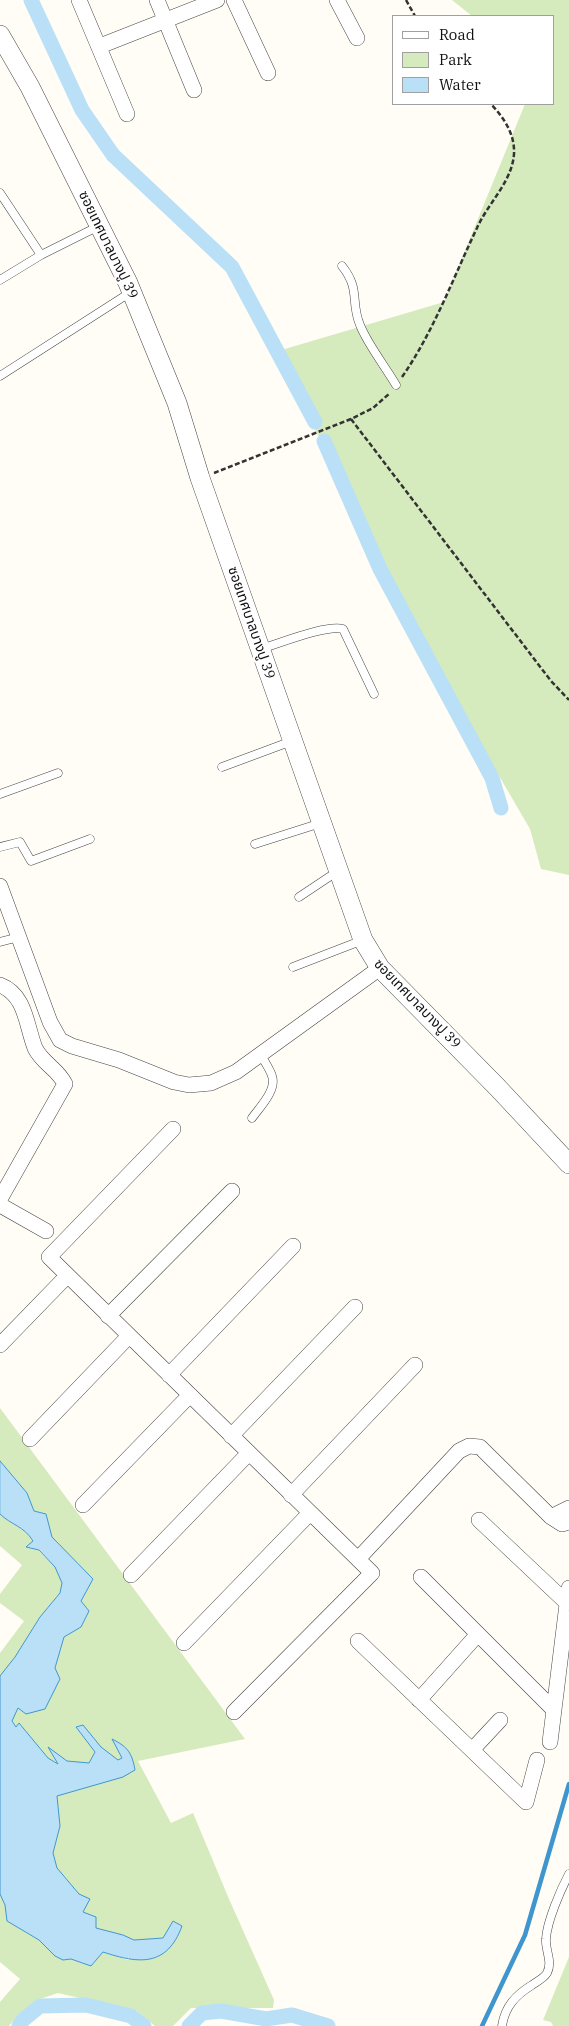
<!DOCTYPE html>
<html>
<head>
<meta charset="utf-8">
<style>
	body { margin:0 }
	#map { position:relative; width:569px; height:2026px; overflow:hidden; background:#fffdf5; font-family:"IBM Plex Serif",serif }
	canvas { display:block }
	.legend { position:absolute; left:392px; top:15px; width:162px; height:90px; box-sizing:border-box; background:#fff; border:1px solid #a0a0a0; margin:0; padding:6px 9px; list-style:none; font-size:15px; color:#111 }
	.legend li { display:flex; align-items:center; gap:10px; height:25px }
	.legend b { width:25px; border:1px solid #a0a0a0 }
</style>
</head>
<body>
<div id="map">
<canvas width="569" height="2026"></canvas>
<ul class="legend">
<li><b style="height:6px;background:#fff"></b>Road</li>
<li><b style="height:14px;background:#d5ebbd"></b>Park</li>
<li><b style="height:14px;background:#b9e0f7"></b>Water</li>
</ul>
</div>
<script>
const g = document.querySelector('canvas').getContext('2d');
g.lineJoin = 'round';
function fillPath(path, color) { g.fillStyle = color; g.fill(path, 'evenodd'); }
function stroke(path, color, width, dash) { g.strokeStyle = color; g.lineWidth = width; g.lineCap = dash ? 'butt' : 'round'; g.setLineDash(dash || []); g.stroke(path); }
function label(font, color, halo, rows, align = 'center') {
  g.font = font + ' "IBM Plex Serif","Noto Sans Thai",serif'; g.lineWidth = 5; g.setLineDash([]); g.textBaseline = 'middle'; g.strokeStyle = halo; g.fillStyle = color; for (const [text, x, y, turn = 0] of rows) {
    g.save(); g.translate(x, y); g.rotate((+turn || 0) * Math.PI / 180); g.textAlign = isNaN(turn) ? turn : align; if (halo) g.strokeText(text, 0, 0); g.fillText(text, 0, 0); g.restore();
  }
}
fillPath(new Path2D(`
	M452,0H569V875L541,869L530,829L396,599L278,351L444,302L525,104H553V16H472Z
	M0,1408L245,1739L138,1761L171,1823L193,1813L229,1899L274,2000L273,2008H191L173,2026H155L137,2011L58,1993L37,2000L18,2015L9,2026H0V2002L20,1979L0,1962V1894L5,1905L7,1921L39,1940L55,1956L63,1960L71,1959L91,1966L103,1952L128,1960L182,1926L173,1921L163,1938L134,1940L123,1935L96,1928L83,1912L79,1894L57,1868L53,1853L60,1826L57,1795L89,1786L123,1759L118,1760L101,1747L82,1725L76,1727L95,1752L89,1763L67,1761L49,1749L60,1764L48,1758L19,1723L16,1727L12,1720L18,1708L55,1668L64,1637L81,1627L89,1611L81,1601L93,1579L52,1537L46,1514L34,1511L27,1493L0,1461Z
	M0,1514C11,1525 23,1526 33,1541L27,1547L38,1550L55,1567L62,1583L60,1593L40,1617L15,1657L0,1676V1653L24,1621L0,1603V1594L22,1565L0,1546Z
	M569,1957V2026H553L551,2022L543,2020Z`), '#d5ebbd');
const water = new Path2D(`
	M0,1461L27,1493L34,1511L46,1514L52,1537L93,1579L81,1601L89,1611L81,1627L64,1637L55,1668L60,1679L45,1709L26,1714L18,1708L12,1721L16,1727L19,1723L48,1758L58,1764L48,1747L67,1761L89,1763L95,1752L76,1727L83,1725L101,1747L118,1760L122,1758L112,1739C128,1747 132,1753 135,1770L123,1777L57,1796L60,1826L53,1853L57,1868L79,1894L90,1899L83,1912L96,1917V1928L123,1935L134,1940L163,1938L173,1921L182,1926C167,1967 139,1964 103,1952L91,1966L71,1959L63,1960L55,1956L39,1940L7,1921L5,1905L0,1894V1676L15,1657L40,1617L60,1593L62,1583L55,1567L39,1550L26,1547L33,1541C24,1526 11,1525 0,1514Z`);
fillPath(water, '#b9e0f7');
stroke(water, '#3f96cf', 1);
stroke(new Path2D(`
	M482,2026L525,1935L569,1784`), '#3f96cf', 4.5);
stroke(new Path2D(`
	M31,0L82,110L113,155L232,267L315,422
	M324,441L380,569L492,778L501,808
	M19,2026L23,2020L40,2006L86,2005L131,2016L144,2026
	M189,2026L202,2013L221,2011L266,2019L292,2015L328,2026`), '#b9e0f7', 15);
const service = new Path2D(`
	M0,193L41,255
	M342,266C361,290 350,301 360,325C368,345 385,366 396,385
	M0,280L41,255L99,226
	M0,376L131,292
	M260,649C278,644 327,624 343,629L374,694
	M222,767L292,741
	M0,794L58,773
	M255,844L321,823
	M0,847L20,842L31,861L90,839
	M299,897L338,871
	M0,942L19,937
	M293,967L363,940
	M252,1118C260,1107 277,1090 272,1076C270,1069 264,1061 261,1055
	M502,2026C505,2006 516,1995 532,1985C538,1981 544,1978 547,1973C553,1962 545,1950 546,1939C547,1921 561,1889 569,1874`);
const minor = new Path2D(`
	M79,0L127,114
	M157,0L194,90
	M234,0L268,73
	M337,0L357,38
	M100,46L217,0
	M0,886L50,1022L60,1040L72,1046L119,1060L174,1082L189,1085L211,1083L236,1072L380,968
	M0,985C26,995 26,1025 35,1048C42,1063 58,1069 65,1084L0,1199
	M173,1129L49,1257L372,1573L234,1712
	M0,1205L46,1231
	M108,1316L232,1191
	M0,1345L67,1276
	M169,1375L293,1246
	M231,1436L355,1307
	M30,1439L129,1336
	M291,1495L415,1365
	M83,1505L190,1395
	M551,1517L569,1508
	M479,1520L567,1603
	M358,1559L459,1451L469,1446L480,1447L551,1517L562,1524L569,1522
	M131,1575L249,1453
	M421,1577L554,1710
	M358,1641L526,1802L537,1760
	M184,1643L310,1513
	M419,1700L478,1634
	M550,1742L569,1588
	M472,1750L500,1720`);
const tertiary = new Path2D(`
	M0,35L30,87L128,283L177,403L200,478L363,940L380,968L498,1088L569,1164`);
stroke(service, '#444', 9);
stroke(minor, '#444', 16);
stroke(tertiary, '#444', 20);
stroke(new Path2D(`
	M406,0L415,16
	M402,377C434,331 453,278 477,228C488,203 512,182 514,154C515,134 504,118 491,104
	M351,419L551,681L569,700
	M214,473L351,419L373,408L390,393`), '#333', 2.5, [5, 2.5]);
stroke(service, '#fff', 8);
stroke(minor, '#fff', 15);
stroke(tertiary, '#fff', 19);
label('14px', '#111', '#fff', [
	["ซอยเทศบาลบางปู 39",108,245,64],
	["ซอยเทศบาลบางปู 39",251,623,71],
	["ซอยเทศบาลบางปู 39",417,1004,46]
]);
</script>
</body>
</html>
